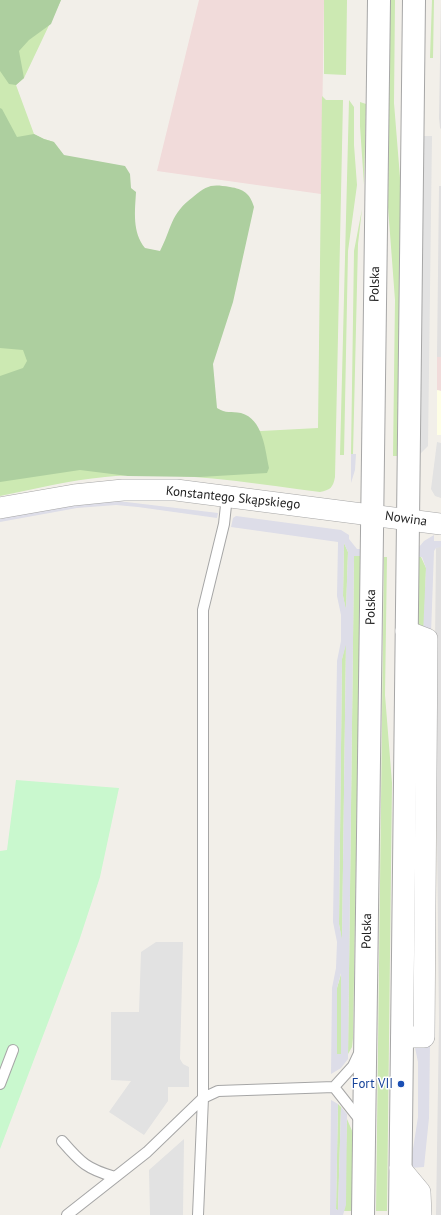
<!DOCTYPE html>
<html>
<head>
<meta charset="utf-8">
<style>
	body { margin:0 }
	canvas { display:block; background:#f2efe9 }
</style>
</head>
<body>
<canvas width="441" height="1215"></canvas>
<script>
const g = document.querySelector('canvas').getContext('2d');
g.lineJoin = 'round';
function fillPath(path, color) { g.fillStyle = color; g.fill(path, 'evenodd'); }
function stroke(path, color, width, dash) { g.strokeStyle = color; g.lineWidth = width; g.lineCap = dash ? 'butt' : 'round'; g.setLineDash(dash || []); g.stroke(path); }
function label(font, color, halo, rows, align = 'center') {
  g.font = font + ' "PT Sans",sans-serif'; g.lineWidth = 3; g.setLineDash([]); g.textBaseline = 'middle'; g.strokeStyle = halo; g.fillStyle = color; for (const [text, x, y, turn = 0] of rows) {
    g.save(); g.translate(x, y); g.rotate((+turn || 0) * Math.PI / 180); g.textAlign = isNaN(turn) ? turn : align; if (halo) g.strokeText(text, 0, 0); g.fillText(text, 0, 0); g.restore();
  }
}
fillPath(new Path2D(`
	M441,0V129L440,128L439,118Z
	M439,186H441V357H437Z
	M441,546V1215H436L439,1021L435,645L436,548Z`), '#e0dfdf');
fillPath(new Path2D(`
	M199,0H324L321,194L157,171Z
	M437,357H441V391L437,390Z`), '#f1dbda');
fillPath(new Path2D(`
	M437,390L441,391V435H437Z`), '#fefee5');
fillPath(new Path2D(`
	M0,0H61L24,78L16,85L34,134L44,139L54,142L61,395L261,431L318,428L322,96L326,100H343L335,477C333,488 330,490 320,492C249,483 177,470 105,477C70,480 35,489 0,496Z
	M324,0H347L346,75L324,74Z
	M390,0H395L394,103L401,190L397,456H393L395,300L388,207Z
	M432,0H434L433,58H430Z
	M349,100L354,107V145L357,185L348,251L344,455H340Z
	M360,102L366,104L364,185L360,126Z
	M362,209L358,244L353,454H351L354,251Z
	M344,543L348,552L346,611L343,596Z
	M354,556H361L353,1038L352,1047L348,1054Z
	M384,557H387L385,695L392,783L387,1211H376Z
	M418,557H421L426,568L424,630L418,624Z
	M346,642L342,942L339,924L342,659Z
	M342,971L341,1054H337V988Z
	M338,1104L341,1107L338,1211L336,1209Z
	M347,1119L353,1133L352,1211H344Z`), '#cce9b2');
fillPath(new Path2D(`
	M0,0H61L51,24L29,40L19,51L24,78L16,85L9,84L0,71Z
	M0,108L2,109L17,137L34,134L44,139L54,142L64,155L125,166L130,174L131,188L136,192C135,211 132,232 145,248L160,251C172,228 170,214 193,197C208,185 211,184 230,187C243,189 250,193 254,207L233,302L213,364L217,408C226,414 231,411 241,413C263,419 265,449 269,468L267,473L200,477L128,476L80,470L0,482V376L23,368L27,361L23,350L0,348Z`), '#adcf9f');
fillPath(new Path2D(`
	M16,780L119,788L100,877L79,941L0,1149V851L7,850Z`), '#c9f8ce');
fillPath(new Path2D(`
	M422,136H432L428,446L419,455Z
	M437,442L441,443V498L435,496L431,489Z
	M156,942H183L180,1059L183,1064L189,1067V1087H168V1101L144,1135L109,1112L131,1081L111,1080V1012H139L141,952Z
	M184,1139L183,1215H150L149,1170Z`), '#e2e2e2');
fillPath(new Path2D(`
	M351,454H356L355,470L351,483Z
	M118,501L218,513L217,518L138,507L116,505L77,508L0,522V517L67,504Z
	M236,516L341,530L349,535V539L357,549H360L362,556H354L348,1059L341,1068L331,1074L332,988L336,968L337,942L333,922L337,661L341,641V615L337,596L338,542L231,527L233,518ZM344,543L348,552L346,609L343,596ZM346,645L342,939L339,924L342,659ZM341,973V1054H337V988Z
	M434,535V541H441V547L436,548L434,551L431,634H423L426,568L422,557H416L419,547L424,541Z
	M414,1043H430L429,1118L424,1167L410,1168L418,1117V1062Z
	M331,1100L338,1104L336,1209L338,1210L341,1107L347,1114L346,1205L343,1215H330Z`), '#dddde8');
const service = new Path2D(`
	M0,1084L13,1050
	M334,1087L360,1120
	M62,1141C81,1163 87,1169 115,1177
	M67,1215L147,1152L203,1098L218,1091L334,1087L353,1066L360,1051
	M198,1215L203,1098V610L224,524L227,496`);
const minor = new Path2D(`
	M0,508L74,495L123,490H176L441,524
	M402,1037H424L427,639L406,631
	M400,1168L420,1192L421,1215`);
const tertiary = new Path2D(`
	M363,1215L379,0
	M400,1215L414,0`);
stroke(service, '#a6a6a6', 12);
stroke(minor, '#a6a6a6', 22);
stroke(tertiary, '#a6a6a6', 24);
stroke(service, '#fff', 10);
stroke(minor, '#fff', 21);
stroke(tertiary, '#fff', 22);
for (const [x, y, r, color] of [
	[401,1084,4,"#1a4fb4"]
]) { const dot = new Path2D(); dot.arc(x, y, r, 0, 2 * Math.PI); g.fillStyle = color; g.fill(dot); stroke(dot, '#fff', 1.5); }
label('13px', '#222', '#fff', [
	["Polska",375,284,-89],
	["Konstantego Skąpskiego",233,498,6],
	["Nowina",406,519,8],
	["Polska",371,607,-89],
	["Polska",367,931,-89]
]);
label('13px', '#164399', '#fff', [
	["Fort VII",393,1084]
], 'right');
</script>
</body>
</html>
